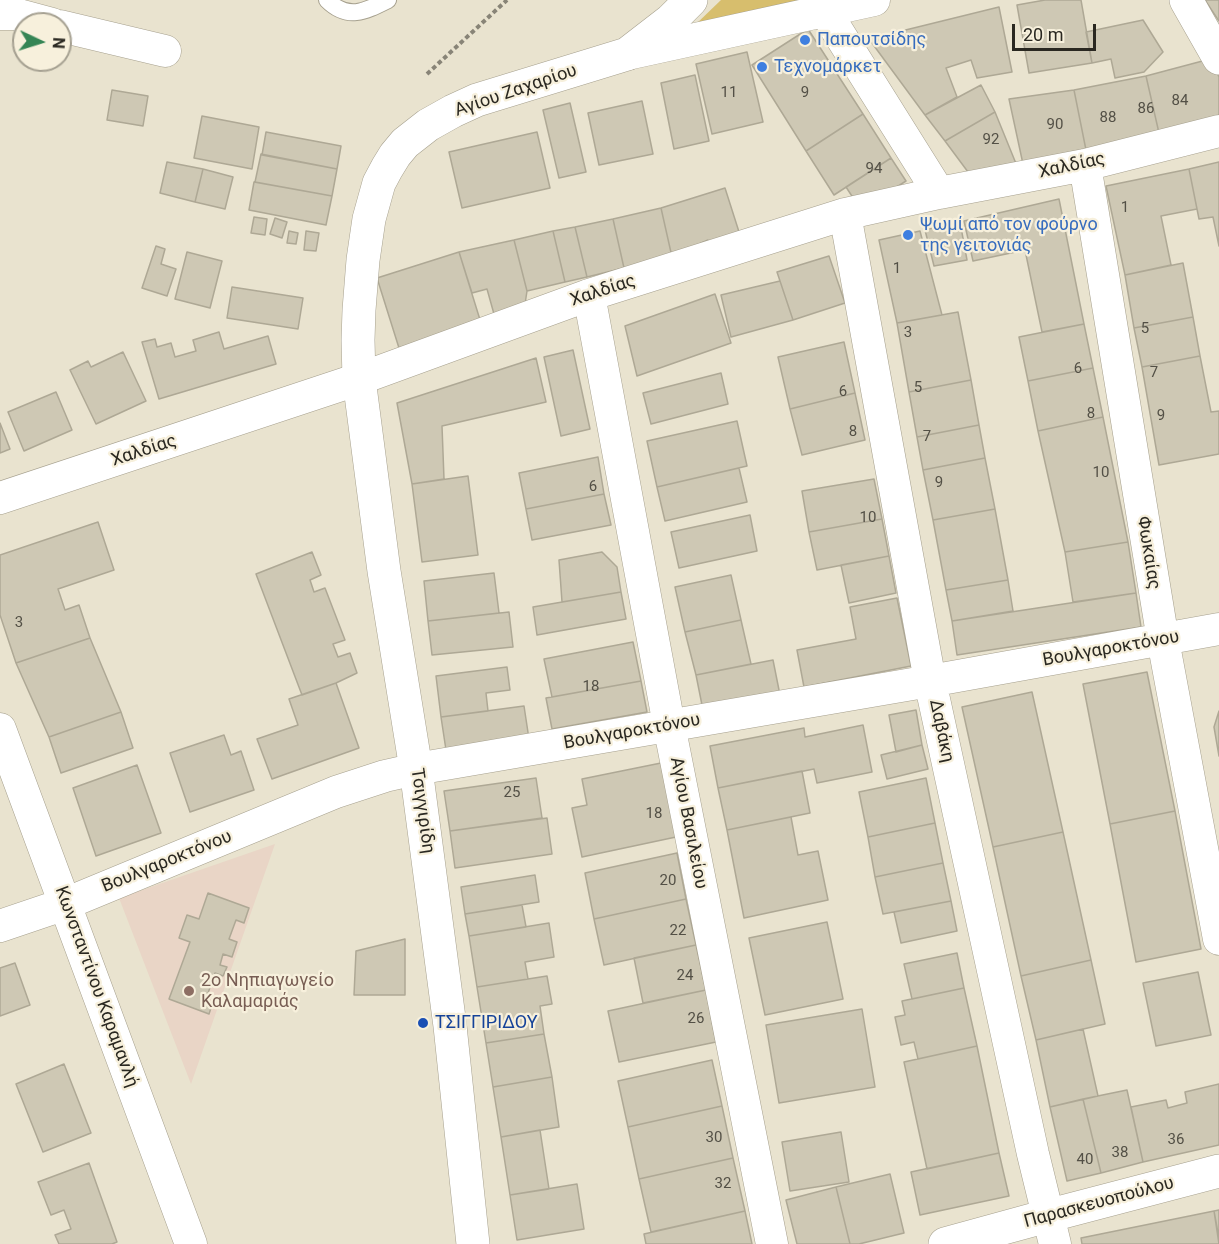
<!DOCTYPE html>
<html>
<head>
<meta charset="utf-8">
<style>
	body { margin:0 }
	#map { position:relative; width:1219px; height:1244px; overflow:hidden; background:#e9e3cf; font-family:Roboto,sans-serif }
	canvas { display:block }
	.north { position:absolute; left:12px; top:12px; width:60px; height:60px; box-sizing:border-box; background:#f7f0dc; border:2px solid #a5a091; border-radius:50%; rotate:94deg; font-size:16px; font-weight:700; line-height:24px; text-align:center; color:#2a2821 }
	.north::after { content:''; display:block; margin:auto; width:21px; height:27px; background:#358555; clip-path:polygon(50% 0,100% 100%,50% 72%,0 100%) }
	.scale { position:absolute; left:1012px; top:24px; width:84px; height:27px; box-sizing:border-box; border:3px solid #2a2821; border-top:0; padding-left:8px; font-size:18px; line-height:21px; white-space:nowrap; color:#2a2821; -webkit-text-stroke:4px #f7f0dc; paint-order:stroke }
</style>
</head>
<body>
<div id="map">
<canvas width="1219" height="1244"></canvas>
<div class="north">N</div>
<div class="scale">20 m</div>
</div>
<script>
const g = document.querySelector('canvas').getContext('2d');
g.lineJoin = 'round';
function fillPath(path, color) { g.fillStyle = color; g.fill(path, 'evenodd'); }
function stroke(path, color, width, dash) { g.strokeStyle = color; g.lineWidth = width; g.lineCap = dash ? 'butt' : 'round'; g.setLineDash(dash || []); g.stroke(path); }
function label(font, color, halo, rows, align = 'center') {
  g.font = font + ' Roboto,sans-serif'; g.lineWidth = 4.5; g.setLineDash([]); g.textBaseline = 'middle'; g.strokeStyle = halo; g.fillStyle = color; for (const [text, x, y, turn = 0] of rows) {
    g.save(); g.translate(x, y); g.rotate((+turn || 0) * Math.PI / 180); g.textAlign = isNaN(turn) ? turn : align; if (halo) g.strokeText(text, 0, 0); g.fillText(text, 0, 0); g.restore();
  }
}
fillPath(new Path2D(`
	M275,844L191,1084L119,898Z`), '#e9d5c6');
fillPath(new Path2D(`
	M721,0H804L694,26Z`), '#d7be6d');
const building = new Path2D(`
	M1045,0H1081L1092,63L1029,73L1017,5Z
	M1205,0H1219V21Z
	M999,7L1012,72L977,78L971,60L946,68L957,97L925,115L869,39Z
	M1143,20L1163,52L1144,72L1115,78L1111,59L1092,63L1086,32Z
	M808,29L863,114L806,151L752,65Z
	M747,52L763,122L712,134L696,64Z
	M1210,59L1219,77V117L1159,133L1146,76Z
	M695,75L709,141L674,149L661,83Z
	M1146,76L1159,133L1086,150L1074,90Z
	M981,85L995,112L945,141L925,115Z
	M112,90L148,96L143,126L107,120Z
	M1074,90L1086,150L1023,164L1009,99Z
	M642,101L653,154L599,165L588,113Z
	M570,103L586,172L559,178L543,110Z
	M995,112L1017,166L971,176L945,141Z
	M863,114L891,158L834,195L806,151Z
	M202,116L259,127L252,169L194,158Z
	M266,132L341,146L337,169L262,155Z
	M537,132L550,188L462,208L449,152Z
	M261,154L337,169L332,196L255,182Z
	M891,158L906,181L861,210L846,187Z
	M167,162L203,169L195,202L160,193Z
	M1219,162V246L1213,217L1199,219L1189,169Z
	M203,169L233,177L225,209L195,202Z
	M1189,169L1197,209L1161,216L1171,265L1125,275L1106,186Z
	M254,182L332,196L326,225L249,210Z
	M725,188L740,235L710,245L708,240L701,243L702,247L672,257L661,208Z
	M1059,199L1084,324L1042,332L1025,250L973,261L964,221Z
	M661,208L672,257L624,268L613,219Z
	M254,217L267,219L265,235L251,233Z
	M275,218L287,222L282,238L270,234Z
	M613,219L624,268L587,277L575,227Z
	M960,222L967,260L934,266L925,230Z
	M575,227L587,277L565,282L553,231Z
	M289,231L298,233L296,244L287,243Z
	M306,231L319,233L316,251L304,250Z
	M553,231L565,282L527,291L514,240Z
	M920,231L942,315L897,323L879,240Z
	M514,240L527,291L525,304L494,314L487,289L472,293L459,252Z
	M156,246L165,249L161,264L176,269L167,296L142,288Z
	M187,252L222,261L210,308L175,299Z
	M459,252L481,323L399,348L377,278Z
	M829,256L845,303L793,320L777,272Z
	M1183,263L1193,317L1134,328L1125,275Z
	M780,281L793,320L731,337L721,295Z
	M232,287L303,298L298,329L227,318Z
	M715,294L731,343L637,376L625,326Z
	M958,312L971,380L909,392L897,323Z
	M1193,317L1200,356L1142,367L1134,328Z
	M1084,324L1093,368L1028,381L1019,337Z
	M219,332L224,349L268,336L276,364L159,399L142,342L155,339L157,347L171,343L175,357L196,351L193,340Z
	M844,342L855,393L790,409L778,357Z
	M573,350L590,429L561,436L544,357Z
	M123,352L146,401L96,424L70,370L88,361L91,367Z
	M1200,356L1211,412L1219,411V454L1159,465L1142,367Z
	M536,358L546,402L442,426L444,479L412,484L397,403Z
	M1093,368L1103,417L1038,431L1028,381Z
	M721,373L728,404L651,424L643,393Z
	M971,380L979,425L917,437L909,392Z
	M56,392L72,430L24,451L8,412Z
	M855,393L865,440L802,455L790,409Z
	M1103,417L1128,542L1065,552L1038,431Z
	M737,421L747,466L657,487L647,441Z
	M0,423L10,449L0,453Z
	M979,425L985,458L923,470L917,437Z
	M598,457L604,494L526,509L519,473Z
	M985,458L995,509L933,520L923,470Z
	M739,468L747,502L665,521L657,487Z
	M468,476L478,555L422,562L412,484Z
	M874,479L882,519L809,532L802,491Z
	M604,494L611,525L532,540L526,509Z
	M995,509L1008,580L946,590L933,520Z
	M750,515L757,551L679,568L671,532Z
	M882,519L889,556L817,570L809,532Z
	M98,522L114,570L58,589L65,610L79,605L90,638L16,663L0,615V555Z
	M1128,542L1136,593L1073,602L1065,552Z
	M312,552L321,575L310,580L314,592L325,588L345,640L333,644L338,657L350,653L357,673L336,683L302,695L256,574Z
	M602,552L617,567L621,592L562,602L559,560Z
	M889,556L896,593L849,603L841,565Z
	M494,573L499,613L428,621L424,581Z
	M731,575L741,620L685,632L675,587Z
	M1008,580L1013,611L952,621L946,590Z
	M621,592L626,619L537,635L533,607Z
	M1136,593L1141,627L957,655L952,621Z
	M897,598L911,666L804,687L797,650L856,639L850,607Z
	M509,612L513,647L432,655L428,621Z
	M741,620L751,664L696,675L685,632Z
	M90,638L121,712L49,737L16,663Z
	M633,642L641,681L552,697L544,659Z
	M773,660L780,695L703,710L696,675Z
	M507,667L510,690L486,693L488,711L441,717L436,676Z
	M1147,672L1175,811L1110,824L1083,684Z
	M641,681L647,712L552,729L546,698Z
	M336,683L359,748L272,779L257,739L298,725L289,699Z
	M1032,692L1063,832L993,847L962,707Z
	M524,706L529,739L446,750L441,717Z
	M916,710L922,745L896,752L889,715Z
	M1219,711V756L1214,727Z
	M121,712L133,748L61,773L49,737Z
	M863,725L872,772L817,783L814,769L718,788L710,746L804,728L805,737Z
	M224,735L231,755L241,751L254,790L190,812L170,753Z
	M922,745L928,769L887,779L881,755Z
	M661,763L676,837L582,857L572,808L587,805L582,779Z
	M137,765L161,833L96,856L73,788Z
	M802,771L810,813L727,830L718,788Z
	M536,778L542,818L450,831L444,791Z
	M926,778L935,823L868,837L859,792Z
	M1175,811L1201,949L1136,962L1110,824Z
	M791,817L798,855L818,851L828,900L744,918L727,830Z
	M547,818L552,854L455,868L450,831Z
	M935,823L943,863L875,877L868,837Z
	M1063,832L1091,960L1021,976L993,847Z
	M677,853L686,899L594,919L585,873Z
	M943,863L951,901L883,914L875,877Z
	M535,875L539,902L465,914L461,887Z
	M208,893L249,908L244,923L236,920L229,939L237,942L232,957L223,954L220,965L227,967L223,976L215,973L205,1002L212,1005L209,1014L169,999L190,942L179,938L187,915L199,919Z
	M686,899L696,945L604,965L594,919Z
	M951,901L957,931L901,943L894,912Z
	M522,905L526,927L469,936L465,914Z
	M827,922L843,999L765,1015L749,938Z
	M549,923L554,957L525,962L528,979L477,987L469,936Z
	M405,939V995H354L356,951Z
	M696,945L706,990L643,1003L634,958Z
	M957,953L964,988L912,999L904,964Z
	M1091,960L1105,1024L1036,1040L1021,976Z
	M15,963L30,1005L0,1016V968Z
	M1198,972L1211,1035L1156,1046L1143,983Z
	M547,976L552,1004L540,1006L544,1034L486,1043L477,987Z
	M964,988L977,1046L918,1059L914,1042L901,1045L895,1017L905,1015L902,1001Z
	M706,990L716,1042L619,1062L608,1011Z
	M862,1009L875,1087L779,1103L766,1025Z
	M1083,1029L1098,1096L1050,1107L1036,1040Z
	M544,1034L552,1077L493,1087L486,1043Z
	M977,1046L999,1153L927,1169L904,1062Z
	M712,1060L722,1106L628,1127L618,1081Z
	M64,1064L91,1133L43,1152L16,1084Z
	M552,1077L559,1127L501,1137L493,1087Z
	M1219,1084V1145L1143,1162L1131,1107L1166,1100L1168,1108L1187,1103L1185,1092Z
	M1127,1090L1143,1162L1101,1173L1083,1099Z
	M1083,1099L1101,1173L1067,1181L1050,1107Z
	M722,1106L733,1158L639,1179L628,1127Z
	M540,1130L549,1189L510,1195L501,1137Z
	M841,1132L849,1182L790,1191L782,1142Z
	M999,1153L1009,1196L920,1215L911,1172Z
	M733,1158L745,1211L651,1232L639,1179Z
	M89,1163L117,1242L112,1244H59L55,1235L71,1229L64,1210L51,1215L38,1182Z
	M890,1174L904,1233L859,1244H850L836,1187Z
	M577,1184L584,1229L517,1240L510,1195Z
	M836,1187L850,1244H797L786,1200Z
	M1219,1210V1238L1214,1211Z
	M745,1211L752,1244H646L644,1234Z
	M1214,1211L1219,1244H1082L1081,1238Z`);
fillPath(building, '#cec8b4');
stroke(building, '#aea895', 1.5);
const lane = new Path2D(`
	M327,0C348,21 366,11 388,0`);
const street = new Path2D(`
	M818,0L939,193
	M0,14H15L52,24
	M60,26L165,51
	M627,54L874,0
	M1085,165L1163,640L1219,939
	M845,214L930,681L1033,1154L1055,1244
	M589,295L669,725L772,1244
	M0,498L359,379L589,295L845,214L939,193L1085,165L1219,131
	M0,729L191,1244
	M0,926L65,904L336,792L385,776L416,769L930,681L1219,629`);
const secondary = new Path2D(`
	M1186,0L1219,58
	M473,1244L450,1026L416,769L384,571L359,379L358,340L359,310L363,260L369,219L379,183L387,168L395,155L405,143L428,125L453,111L477,100L627,54L671,20L691,0
	M945,1244L1047,1216L1219,1171`);
stroke(lane, '#a6a08e', 18);
stroke(street, '#a6a08e', 33);
stroke(secondary, '#a6a08e', 34);
stroke(new Path2D(`
	M427,74L507,0`), '#888477', 4, [4.5, 3]);
stroke(lane, '#fff', 16);
stroke(street, '#fff', 32);
stroke(secondary, '#fff', 33);
for (const [x, y, r, color] of [
	[805,40,6,"#3f7fe0"],
	[762,67,6,"#3f7fe0"],
	[908,235,6,"#3f7fe0"],
	[189,991,6,"#8d6e63"],
	[423,1023,6,"#1a4fb4"]
]) { const dot = new Path2D(); dot.arc(x, y, r, 0, 2 * Math.PI); g.fillStyle = color; g.fill(dot); stroke(dot, '#f7f0dc', 2); }
label('15px', '#535046', null, [
	["11",729,93],
	["9",805,93],
	["84",1180,101],
	["86",1146,109],
	["88",1108,118],
	["90",1055,125],
	["92",991,140],
	["94",874,169],
	["1",1125,208],
	["1",897,269],
	["5",1145,329],
	["3",908,333],
	["6",1078,369],
	["7",1154,373],
	["5",918,388],
	["6",843,392],
	["8",1091,414],
	["9",1161,416],
	["8",853,432],
	["7",927,437],
	["10",1101,473],
	["9",939,483],
	["6",593,487],
	["10",868,518],
	["3",19,623],
	["18",591,687],
	["25",512,793],
	["18",654,814],
	["20",668,881],
	["22",678,931],
	["24",685,976],
	["26",696,1019],
	["30",714,1138],
	["36",1176,1140],
	["38",1120,1153],
	["40",1085,1160],
	["32",723,1184]
]);
label('18px', '#366cbe', '#f7f0dc', [
	["Παπουτσίδης",817,40],
	["Τεχνομάρκετ",774,67],
	["Ψωμί από τον φούρνο",920,225],
	["της γειτονιάς",920,246]
], 'left');
label('18px', '#2a2821', '#f7f0dc', [
	["Αγίου Ζαχαρίου",516,91,-19],
	["Χαλδίας",1072,166,-12],
	["Χαλδίας",603,291,-18],
	["Χαλδίας",144,451,-18],
	["Φωκαίας",1148,553,81],
	["Βουλγαροκτόνου",1111,649,-10],
	["Δαβάκη",941,731,78],
	["Βουλγαροκτόνου",632,732,-10],
	["Τσιγγιρίδη",422,811,82],
	["Αγίου Βασιλείου",688,823,79],
	["Βουλγαροκτόνου",167,862,-22],
	["Κωνσταντίνου Καραμανλή",96,987,70],
	["Παρασκευοπούλου",1099,1203,-15]
]);
label('18px', '#785e54', '#f7f0dc', [
	["2ο Νηπιαγωγείο",201,981],
	["Καλαμαριάς",201,1002]
], 'left');
label('18px', '#164399', '#f7f0dc', [
	["ΤΣΙΓΓΙΡΙΔΟΥ",435,1023]
], 'left');
</script>
</body>
</html>
